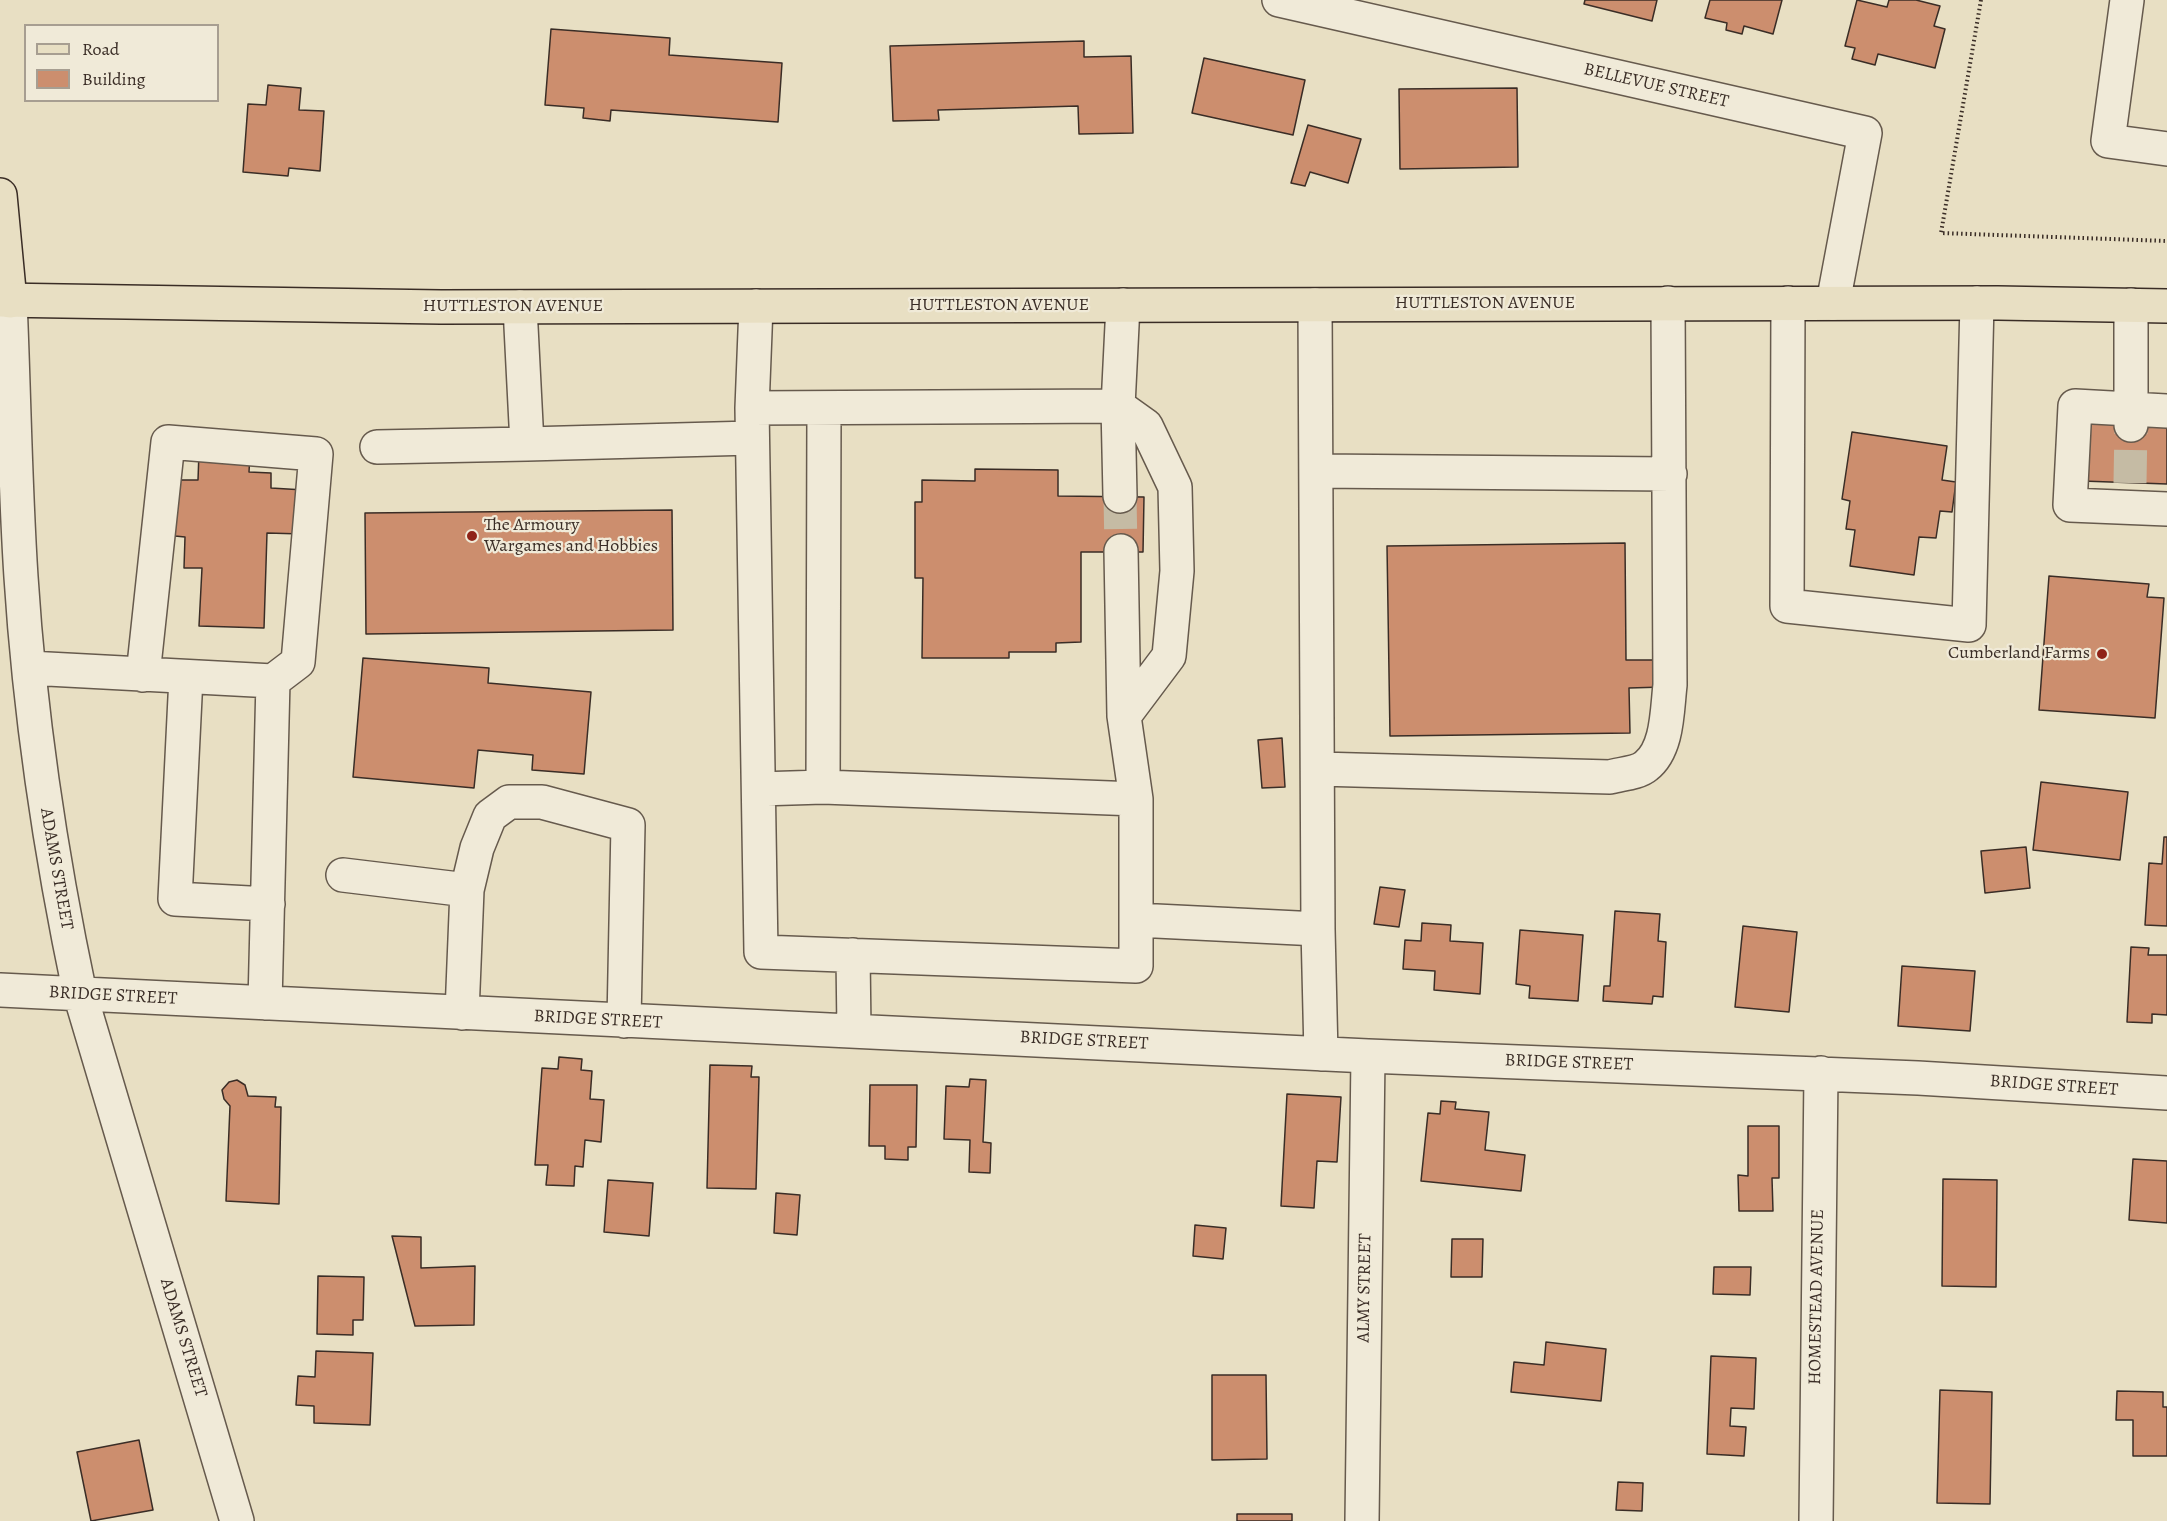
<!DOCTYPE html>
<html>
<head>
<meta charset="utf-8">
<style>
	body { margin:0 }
	#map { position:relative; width:2167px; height:1521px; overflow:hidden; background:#e8dfc3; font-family:Alegreya,serif }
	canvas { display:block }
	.legend { position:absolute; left:24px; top:24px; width:195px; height:78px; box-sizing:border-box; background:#f0ead8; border:2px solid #a79e91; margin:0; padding:8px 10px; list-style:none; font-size:18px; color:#3a2d26 }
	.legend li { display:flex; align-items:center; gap:12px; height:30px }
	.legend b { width:30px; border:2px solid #a79e91 }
</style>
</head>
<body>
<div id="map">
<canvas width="2167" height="1521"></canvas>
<ul class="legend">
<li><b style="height:8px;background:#e8dfc3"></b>Road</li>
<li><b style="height:16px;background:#cc8e6e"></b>Building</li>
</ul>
</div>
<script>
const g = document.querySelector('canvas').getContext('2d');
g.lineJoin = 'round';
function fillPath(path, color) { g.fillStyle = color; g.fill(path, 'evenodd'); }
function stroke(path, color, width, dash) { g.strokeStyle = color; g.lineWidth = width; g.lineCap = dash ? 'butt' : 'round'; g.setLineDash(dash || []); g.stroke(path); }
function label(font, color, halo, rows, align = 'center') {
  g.font = font + ' Alegreya,serif'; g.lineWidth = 4.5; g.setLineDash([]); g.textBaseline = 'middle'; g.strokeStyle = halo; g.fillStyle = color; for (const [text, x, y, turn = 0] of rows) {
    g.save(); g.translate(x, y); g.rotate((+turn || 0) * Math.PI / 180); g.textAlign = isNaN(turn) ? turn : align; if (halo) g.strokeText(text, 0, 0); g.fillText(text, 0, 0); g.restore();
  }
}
const building = new Path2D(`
	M1585,0H1657L1652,21L1584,4Z
	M1710,0H1782L1773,34L1744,26L1742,34L1726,30L1727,23L1705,18Z
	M1857,0L1887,7L1889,0H1916L1940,6L1934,26L1945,29L1935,68L1878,54L1875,65L1852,59L1855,48L1845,46Z
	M551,29L670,38L669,55L782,63L778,122L611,110L610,121L583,118L584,108L545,105Z
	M1084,41V57L1131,56L1133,133L1079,134L1078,106L938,110L939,120L893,121L890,46Z
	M1204,58L1305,80L1293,135L1192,113Z
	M268,85L301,88L299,110L324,111L320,171L289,168L288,176L243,172L248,104L266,105Z
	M1517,88L1518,167L1400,169L1399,89Z
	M1308,125L1361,139L1348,183L1310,172L1305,186L1291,183Z
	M2084,423L2167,427V484L2082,481Z
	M1852,432L1947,446L1942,480L1956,482L1952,512L1940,511L1936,538L1919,537L1914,575L1850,566L1855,530L1846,529L1850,501L1842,499Z
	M199,452L250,454L249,472L271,473V488L304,490L302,534L267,533L264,628L199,626L202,568H184L185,537L175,536L177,480H198Z
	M975,469L1058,470V496L1144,497L1143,552H1081V642L1056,643V652H1009V658H922L923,578H915V502H922V480L975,481Z
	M672,510L673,630L366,634L365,513Z
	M1625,543L1626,660H1662L1663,687L1629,688L1630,733L1390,736L1387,546Z
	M2049,576L2149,584L2147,597L2164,598L2155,718L2039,710Z
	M363,658L489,668L488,683L591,692L584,774L532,770L533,755L478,750L474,788L353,777Z
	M1282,738L1285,787L1262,788L1258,740Z
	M2041,782L2128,792L2120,860L2033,850Z
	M2164,837H2167V926L2145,925L2149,863L2162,864Z
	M2026,847L2030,888L1985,893L1981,851Z
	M1380,887L1405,890L1399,927L1374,924Z
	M1615,911L1660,914L1658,941L1666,942L1663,997L1653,996L1652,1004L1603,1001L1604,986H1610Z
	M1422,923L1451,925L1450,941L1483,943L1480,994L1434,990L1435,971L1403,969L1405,940L1421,941Z
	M1743,926L1797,932L1789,1012L1735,1007Z
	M1520,930L1583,935L1578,1001L1529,998L1530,986L1516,984Z
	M2131,947L2149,948L2148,955H2167V1015L2152,1014V1023L2127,1022Z
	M1902,966L1975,971L1970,1031L1898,1026Z
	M559,1057L582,1059L581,1070L592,1071L590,1099L604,1100L601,1142L585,1140L583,1167L575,1166L574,1186L546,1185L548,1165H535L542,1068L558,1069Z
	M710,1065L752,1066L751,1077H759L756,1189L707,1188Z
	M970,1079L986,1080L983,1142L991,1143L990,1173L969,1172L970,1140L944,1139L946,1086L969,1087Z
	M237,1080L245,1085L248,1096L276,1097L275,1107H281L279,1204L226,1201L230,1106L224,1099L222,1090L229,1082Z
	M870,1085H917L916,1147H908V1160L885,1159V1146H869Z
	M1287,1094L1341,1097L1337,1162L1317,1161L1314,1208L1281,1206Z
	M1441,1101L1456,1102L1455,1109L1489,1112L1485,1150L1525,1155L1521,1191L1421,1181L1428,1113L1440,1114Z
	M1748,1126H1779V1178H1772L1773,1211H1739L1738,1175L1748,1176Z
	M2133,1159L2167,1161V1223L2129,1220Z
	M1943,1179L1997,1180L1996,1287L1942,1286Z
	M608,1180L653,1183L649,1236L604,1232Z
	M776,1193L800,1195L797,1235L774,1233Z
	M1195,1225L1226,1228L1223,1259L1193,1256Z
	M392,1236L421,1237V1268L475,1266L474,1325L415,1326Z
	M1452,1239H1483L1482,1277H1451Z
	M1714,1267H1751L1750,1295L1713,1294Z
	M318,1276L364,1277L363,1320H353V1335L317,1334Z
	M1546,1342L1606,1349L1601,1401L1511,1392L1514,1362L1544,1365Z
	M316,1351L373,1353L370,1425L314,1423V1406L296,1405L298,1376L315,1377Z
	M1711,1356L1756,1358L1754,1409L1731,1408L1730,1426L1746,1427L1744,1456L1707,1454Z
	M1212,1375H1266L1267,1459L1212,1460Z
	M1940,1390L1992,1392L1990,1504L1937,1503Z
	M2117,1391L2163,1392V1407H2167V1456H2133V1420H2116Z
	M139,1440L153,1510L91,1521L77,1452Z
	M1618,1482L1643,1483L1642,1511L1616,1510Z
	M1237,1514H1292V1521H1237Z`);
fillPath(building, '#cc8e6e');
stroke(building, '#3a2d26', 1.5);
stroke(new Path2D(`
	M2130,483L2131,425
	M1120,496L1121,551`), '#c5bba4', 33, [33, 16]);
const minor = new Path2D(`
	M1279,0L1865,133L1833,303
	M2127,0L2108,141L2167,149
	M10,301C14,393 15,485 21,577C30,718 51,857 80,994L237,1521
	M1788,303L1787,606L1969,625L1977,303
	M1315,305L1318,929L1321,1054
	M2131,305V425
	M756,306L752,408L1118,406L1146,426L1175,487L1177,571L1169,656L1124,716
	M752,408L761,952L1136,966V799L1124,716L1121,551
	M2167,411L2075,406L2070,505L2167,509
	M527,444L752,438
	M377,447L527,444L520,307
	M1316,471L1670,474
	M1120,496L1118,406L1123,305
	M29,668L273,681L265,1003
	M143,675L168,442L316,454L298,662L273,681
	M186,677L175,899L268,904
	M1319,769L1610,777C1620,774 1638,773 1646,766C1668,749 1667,710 1670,685L1668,303
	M823,787L824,408
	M759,789L823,787L1136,799
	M343,875L467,890L462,1013
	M467,890L477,848L490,816L509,802H542L628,825L624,1021
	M1136,920L1318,929
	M853,955L854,1031
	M0,990L1368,1056L1918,1078L2167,1093
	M1362,1521L1368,1056
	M1816,1521L1821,1073`);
const major = new Path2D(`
	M0,195L10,301`);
const highway = new Path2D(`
	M0,300L441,307L1998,303L2167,306`);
stroke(minor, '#665a4d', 36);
stroke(major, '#3a2d26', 36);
stroke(highway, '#3a2d26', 36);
stroke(new Path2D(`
	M1981,0L1941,233L2167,241`), '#3a2d26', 4, [1.5, 3]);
stroke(minor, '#f0ead8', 33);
stroke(major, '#e8dfc3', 33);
stroke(highway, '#e8dfc3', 33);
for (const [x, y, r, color] of [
	[472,536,6,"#8f2418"],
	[2102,654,6,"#8f2418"]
]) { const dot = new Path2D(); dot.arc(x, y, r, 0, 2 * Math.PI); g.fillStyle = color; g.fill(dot); stroke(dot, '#f0ead8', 2); }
label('18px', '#3a2d26', '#f0ead8', [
	["BELLEVUE STREET",1656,86,13],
	["HUTTLESTON AVENUE",1485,304],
	["HUTTLESTON AVENUE",999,306],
	["HUTTLESTON AVENUE",513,307],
	["ADAMS STREET",56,869,80],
	["BRIDGE STREET",113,996,3],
	["BRIDGE STREET",598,1020,3],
	["BRIDGE STREET",1084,1041,3],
	["BRIDGE STREET",1569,1063,2],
	["BRIDGE STREET",2054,1086,4],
	["ALMY STREET",1365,1288,-89],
	["HOMESTEAD AVENUE",1817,1297,-89],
	["ADAMS STREET",183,1338,73]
]);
label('18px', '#3a2d26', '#f0ead8', [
	["The Armoury",484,526],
	["Wargames and Hobbies",484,547],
	["Cumberland Farms",2090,654,"right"]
], 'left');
</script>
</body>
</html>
